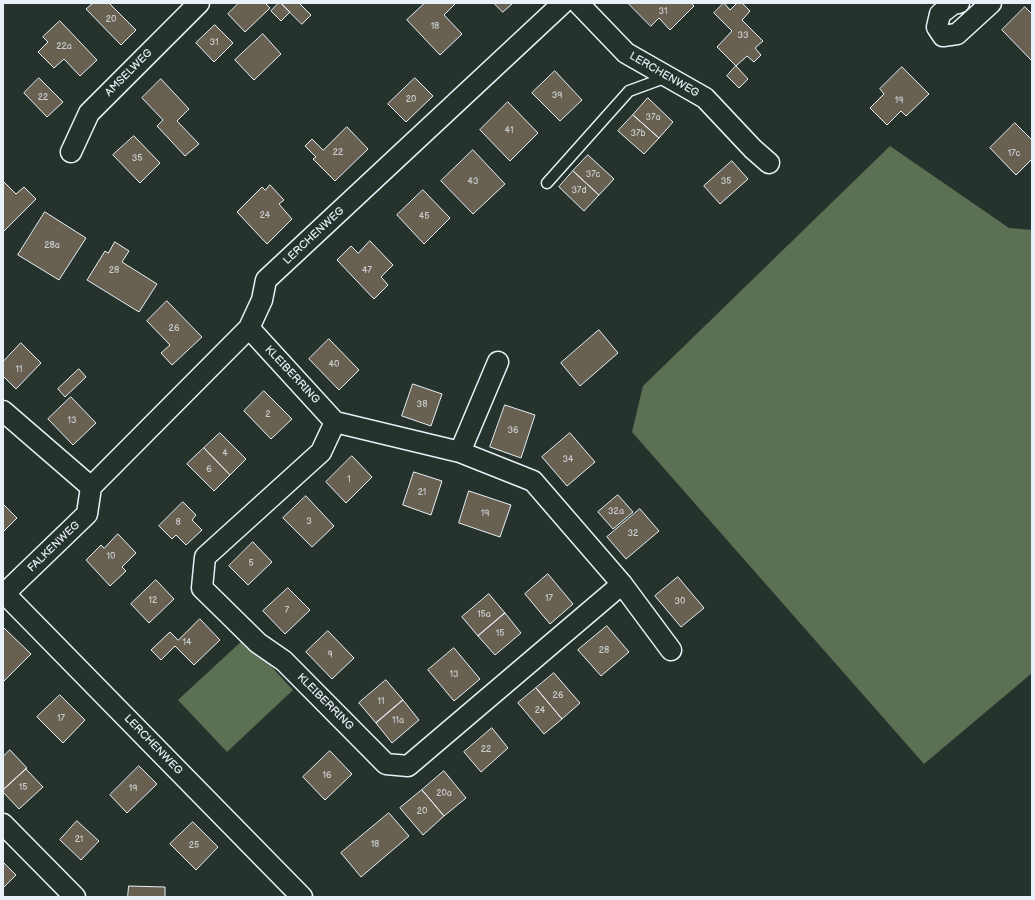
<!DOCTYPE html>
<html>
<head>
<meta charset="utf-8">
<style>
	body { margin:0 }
	#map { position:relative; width:1035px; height:900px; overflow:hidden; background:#26332d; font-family:"Balsamiq Sans",sans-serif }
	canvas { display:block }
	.frame { position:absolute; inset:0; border:4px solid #e8f1f8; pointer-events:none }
</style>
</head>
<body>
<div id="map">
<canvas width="1035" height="900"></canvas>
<div class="frame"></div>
</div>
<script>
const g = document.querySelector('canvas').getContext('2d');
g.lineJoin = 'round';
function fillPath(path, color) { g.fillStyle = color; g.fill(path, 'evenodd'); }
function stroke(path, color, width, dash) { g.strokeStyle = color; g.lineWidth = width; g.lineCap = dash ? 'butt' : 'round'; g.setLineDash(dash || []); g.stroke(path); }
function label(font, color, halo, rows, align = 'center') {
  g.font = font + ' "Balsamiq Sans",sans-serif'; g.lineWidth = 3.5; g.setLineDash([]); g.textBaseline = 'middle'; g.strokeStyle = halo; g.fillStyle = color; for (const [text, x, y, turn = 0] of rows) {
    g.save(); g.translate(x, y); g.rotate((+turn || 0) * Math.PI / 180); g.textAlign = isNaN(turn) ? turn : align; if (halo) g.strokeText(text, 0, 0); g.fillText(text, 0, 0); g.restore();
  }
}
fillPath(new Path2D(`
	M890,146L1009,228L1032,230V673L924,764L632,432L643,386Z
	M245,638L293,690L227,752L178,700Z`), '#5c7054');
const building = new Path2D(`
	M91,3H109L136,30L121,45L86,9L92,4Z
	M239,3H265L270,8L245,32L228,14Z
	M279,3H281L290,12L281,21L271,11Z
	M281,3H299L311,15L302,24Z
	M425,3H454L455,4L444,15L462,34L440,55L407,20Z
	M494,3H513L503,12Z
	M628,3H691L694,6L670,30L659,18L651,26Z
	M724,3L730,10L737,3H742L750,11L742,20L763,41L755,48L761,55L754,62L747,56L736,66L717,47L732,31L714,13Z
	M1025,7L1032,14V61L1002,30Z
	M60,21L97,60L80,76L64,59L54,68L38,52L48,42L43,37Z
	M215,25L233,43L214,62L196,43Z
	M263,34L281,54L254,80L235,60Z
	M736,66L748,79L739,88L727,76Z
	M902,67L929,94L906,116L901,111L887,125L870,108L884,94L880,89Z
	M555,71L582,100L560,121L532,93Z
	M39,78L63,102L47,117L24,93Z
	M415,78L433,96L406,122L388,104Z
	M161,79L189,109L177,121L199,144L185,156L157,126L163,120L142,98Z
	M648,98L673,122L659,138L633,115Z
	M508,102L538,133L510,161L480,130Z
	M633,115L659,138L644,154L618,131Z
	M1015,123L1032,140V159L1016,175L990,148Z
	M347,127L368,149L335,181L313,159L316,157L305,146L312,139L323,150Z
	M134,136L160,163L140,183L113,155Z
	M473,150L505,184L473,214L441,181Z
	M588,155L614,179L599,195L573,171Z
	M732,161L748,179L720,204L704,186Z
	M573,171L599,195L584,211L559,187Z
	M3,181L16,194L24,187L36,199L3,232Z
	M270,185L284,200L279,204L292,219L267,244L237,212L262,187L265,190Z
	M423,190L450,218L424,244L397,215Z
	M45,212L86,238L59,280L18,255Z
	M370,241L393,265L381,277L388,285L374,299L337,260L351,246L358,253Z
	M115,242L129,251L122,262L157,284L139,312L87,280L105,251L108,253Z
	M167,301L202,337L172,365L161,353L170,345L147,321Z
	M599,330L618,353L580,386L561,363Z
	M329,339L359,370L339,390L309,359Z
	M21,343L41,363L16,389L3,376V362Z
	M79,369L86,377L65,397L58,389Z
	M413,384L442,394L431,426L402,416Z
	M264,391L292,419L271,439L244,411Z
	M71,397L96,423L73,445L48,419Z
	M505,405L535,415L521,458L490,447Z
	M220,433L246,459L230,475L204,448Z
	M570,433L595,462L567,486L542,457Z
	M204,448L230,475L214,491L187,464Z
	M352,456L372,477L346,503L326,482Z
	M414,472L442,481L431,515L403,505Z
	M469,491L511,505L500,537L459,523Z
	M618,495L633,512L613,529L598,512Z
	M306,496L334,526L312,547L283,518Z
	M183,502L196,515L192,520L202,530L186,545L176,535L172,539L159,526Z
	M3,504L17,518L3,532Z
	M640,509L659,531L626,559L607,537Z
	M118,534L136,553L122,567L126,571L110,586L86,560L101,545L104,548Z
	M253,542L272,562L248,585L229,566Z
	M548,574L573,604L550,624L525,594Z
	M678,577L704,608L681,627L655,596Z
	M156,580L174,599L149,623L131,604Z
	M288,588L310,610L285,634L263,611Z
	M489,594L505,613L478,636L462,617Z
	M505,613L521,633L495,655L478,636Z
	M200,619L220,640L194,665L175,646L161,660L151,650L170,632L178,640Z
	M607,626L629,652L601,676L578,650Z
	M3,627L31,654L4,681L3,680Z
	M328,631L354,658L332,679L306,652Z
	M454,648L480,679L454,701L428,670Z
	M554,673L580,703L562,719L536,688Z
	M386,680L403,700L376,723L359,703Z
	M536,688L562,719L544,734L518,703Z
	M60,695L85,720L63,743L37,717Z
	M403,700L419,720L392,743L376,723Z
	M492,728L508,748L481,772L464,752Z
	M10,750L27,768L3,790V757Z
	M330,751L352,774L325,800L303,777Z
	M139,766L157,784L127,813L110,795Z
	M26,769L43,787L19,809L3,792V790Z
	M444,771L466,798L444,816L422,790Z
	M422,790L444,816L423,835L400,808Z
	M389,813L409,836L361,877L341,853Z
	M77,821L99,841L81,860L60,840Z
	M193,822L218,847L196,870L170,844Z
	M3,862L16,875L3,888Z
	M129,886L165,887V897H128Z`);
fillPath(building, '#686051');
stroke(building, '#e8f1f8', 1);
const lane = new Path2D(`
	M547,183L629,91L667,77`);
const street = new Path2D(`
	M578,3L626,53L705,98L753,149L769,163
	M959,3L953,4L940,14L937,27L943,36L957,34L991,3
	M71,152L89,113L199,3
	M249,328L335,422L321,452L205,557L202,588L258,643L284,661L386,764L408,766L622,584L671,650
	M3,411L91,487L87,514L3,595
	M335,422L460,452L533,481L622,584
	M460,452L498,362
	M91,487L249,328L262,300L266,280L563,3
	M5,594L302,897
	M3,824L75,897`);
stroke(lane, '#e8f1f8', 13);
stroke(street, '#e8f1f8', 23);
stroke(lane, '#26332d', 10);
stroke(street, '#26332d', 20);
label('9px', '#c8cdce', null, [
	["31",663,12],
	["20",111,20],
	["18",435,27],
	["33",743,36],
	["31",214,43],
	["22a",64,47],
	["39",557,96],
	["22",43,98],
	["20",411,100],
	["19",899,101],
	["37a",653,118],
	["41",509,131],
	["37b",638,134],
	["22",338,153],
	["17c",1014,154],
	["35",137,159],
	["37c",593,175],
	["43",473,182],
	["35",726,182],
	["37d",579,191],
	["24",265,216],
	["45",424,217],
	["28a",52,246],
	["28",114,271],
	["47",367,271],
	["26",174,329],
	["40",334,365],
	["11",19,370],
	["38",422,405],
	["2",268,415],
	["13",72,421],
	["36",513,431],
	["4",225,454],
	["34",568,460],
	["6",209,470],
	["1",349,480],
	["21",422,493],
	["32a",616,512],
	["19",485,514],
	["3",309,522],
	["8",178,523],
	["32",633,534],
	["10",111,557],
	["5",251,564],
	["17",549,599],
	["12",153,601],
	["30",680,602],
	["7",287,611],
	["15a",484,615],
	["15",500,634],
	["14",187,643],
	["28",604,651],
	["9",330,655],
	["13",454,675],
	["26",558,696],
	["11",381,702],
	["24",540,711],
	["17",61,719],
	["11a",398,721],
	["22",486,750],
	["16",327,776],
	["15",23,788],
	["19",133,789],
	["20a",444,794],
	["20",422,812],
	["21",79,840],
	["18",375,845],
	["25",194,846]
]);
label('11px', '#e8f1f8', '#26332d', [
	["AMSELWEG",129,73,-45],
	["LERCHENWEG",664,75,30],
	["LERCHENWEG",314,236,-43],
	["KLEIBERRING",292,375,47],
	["FALKENWEG",54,547,-44],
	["KLEIBERRING",325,702,45],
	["LERCHENWEG",153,745,46]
]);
</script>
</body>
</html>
